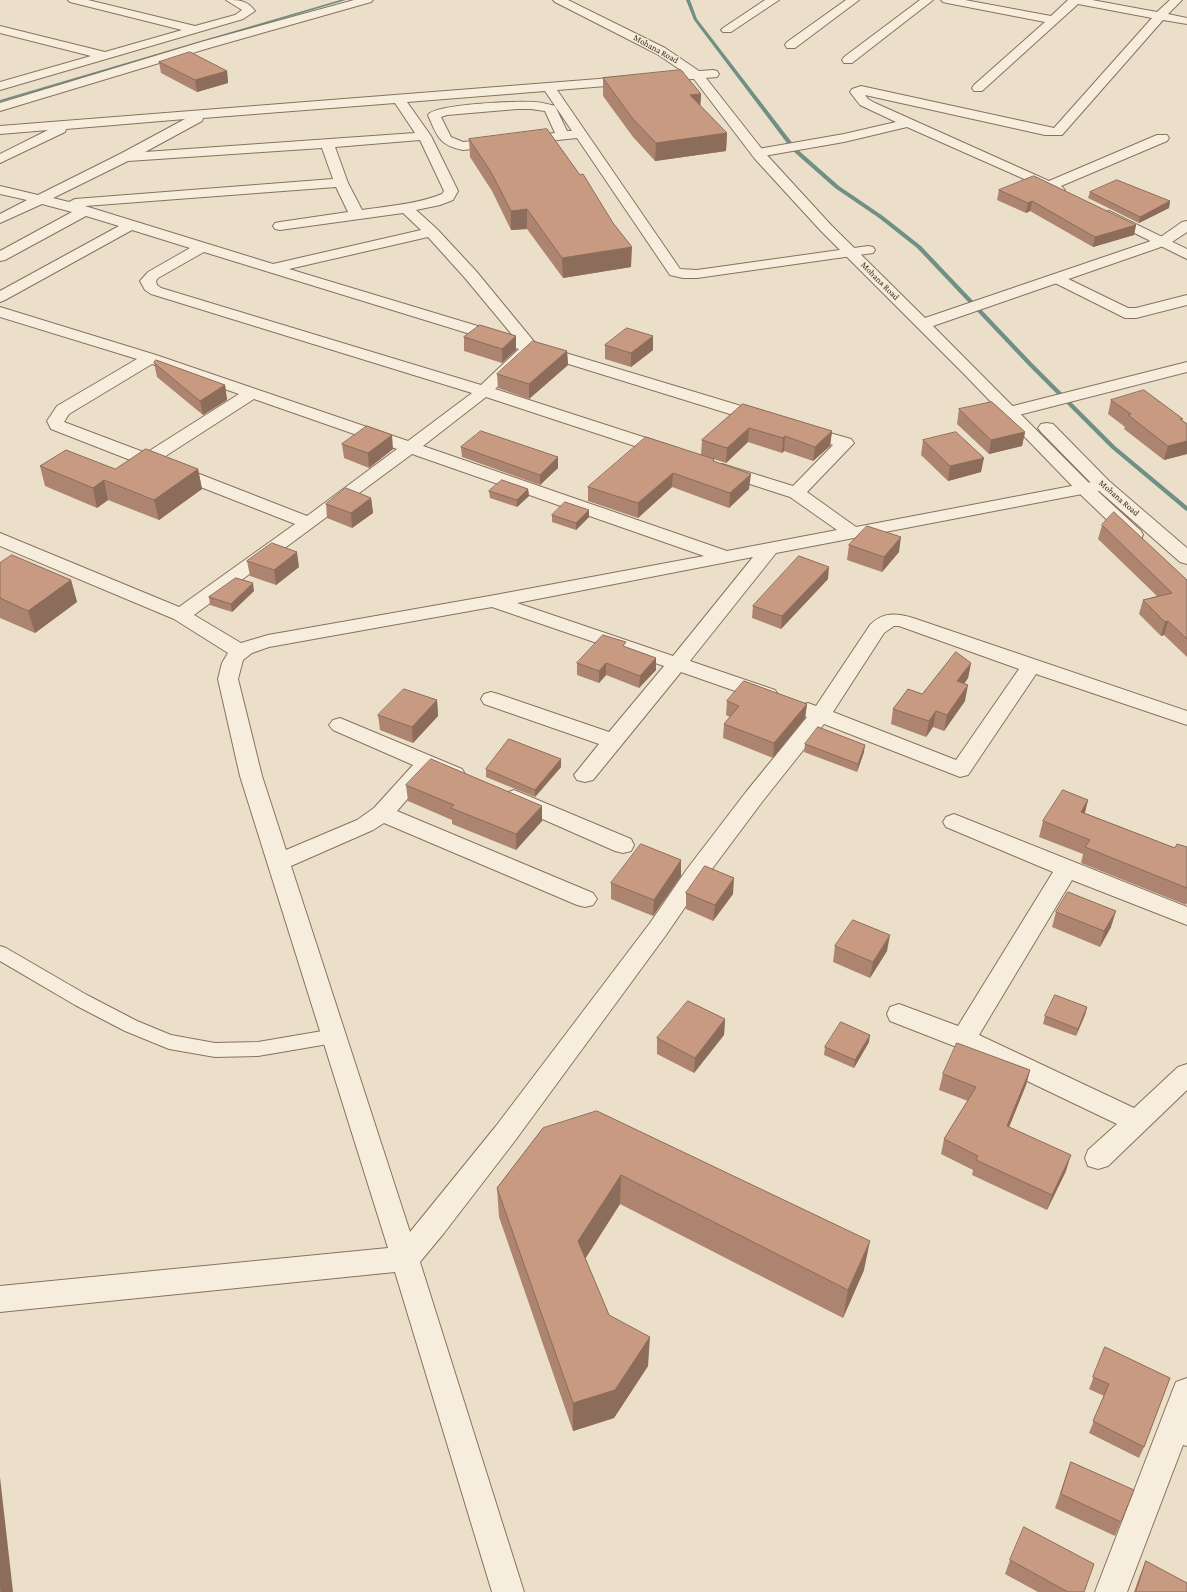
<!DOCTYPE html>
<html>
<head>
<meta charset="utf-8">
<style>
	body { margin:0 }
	canvas { display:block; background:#ecdfc9 }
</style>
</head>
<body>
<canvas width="1187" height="1592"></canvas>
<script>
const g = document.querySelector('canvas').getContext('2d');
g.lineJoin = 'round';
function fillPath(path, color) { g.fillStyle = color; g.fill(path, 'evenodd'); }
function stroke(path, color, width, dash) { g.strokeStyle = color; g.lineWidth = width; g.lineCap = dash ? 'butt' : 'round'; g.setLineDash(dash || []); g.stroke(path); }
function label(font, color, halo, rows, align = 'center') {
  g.font = font + ' "Crimson Pro",serif'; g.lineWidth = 3; g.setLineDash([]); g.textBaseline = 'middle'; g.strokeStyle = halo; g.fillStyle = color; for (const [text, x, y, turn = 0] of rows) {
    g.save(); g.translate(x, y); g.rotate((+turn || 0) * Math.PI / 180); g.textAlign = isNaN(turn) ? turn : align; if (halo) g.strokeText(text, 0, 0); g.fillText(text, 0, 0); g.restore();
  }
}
fillPath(new Path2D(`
	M340,0H346L0,102V100Z
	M686,0H690L697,19L797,149L839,186L883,216L921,246L1032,363L1115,446L1187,506V511L1185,510L1111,448L1028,365L917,248L879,218L835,188L793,151L694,20Z`), '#708f85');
const service = new Path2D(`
	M0,946L6,948L87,995L137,1021L171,1035L215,1043L258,1042L334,1029L340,1031L343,1036L340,1041L334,1043L258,1056L215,1057L169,1049L125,1031L75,1005L0,961Z`);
const minor = new Path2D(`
	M68,0H88L195,26L235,15L242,10L226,0C239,0 247,0 255,11L243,19L0,90V82L91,56L0,33V26L105,52L182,30L70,2Z
	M354,0H373L371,2L209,48L0,111V103L201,42Z
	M765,0H779L731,32H723L721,30L723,28Z
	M846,0H859L795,48H787L785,45L787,42Z
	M920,0H933L852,63H844L842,60L844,57Z
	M941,0H965L1051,16L1068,0H1092L1157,12L1170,0H1182L1168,14L1187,18V24L1163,20L1062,135H1045L865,95L868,99L875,103L1049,181L1157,135H1167L1169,138L1167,141L1061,186L1065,190L1063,193L1058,194L907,127L844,142L758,157L753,156L751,153L753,150L758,149L844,134L896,122L860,105L850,92L852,89L861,86L1054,128L1152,18L1078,4L982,91H974L972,88L974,85L1045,22L947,3L943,2Z
	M713,70L717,71L719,74L717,77L557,90L680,269L697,270L868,246L873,247L875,250L873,253L697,278H683L670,275L577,138L463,150C439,145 437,136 428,115C435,104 517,101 533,102C541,102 547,104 555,106L567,131H572L545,91L407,102L431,136L458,191L453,200L440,205L416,210L437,229L476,271L536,344L771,415L773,419L771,423L765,424L759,423L533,353L495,389L674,447L677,451L674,455L668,456L662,455L486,397L423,446L727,551L837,530L790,497L716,473L713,469L716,465L722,464L793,486L833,445L796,434L793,430L796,426L802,425L851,439L854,443L807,492L856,527L1103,480L1109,481L1112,485L1109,489L1103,490L776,553L690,661L775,690L778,695L775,700L768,702L761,700L681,672L593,780L585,782L577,780L574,775L599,744L484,704L481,699L484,694L491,692L498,694L609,732L664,666L492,607L269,647L252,653L243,660L238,679L262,776L286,850L357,820L374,808L413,765L333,730L329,725L333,720L340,718L462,769L465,774L462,779L454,781L431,772L397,811L593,893L597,899L593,905L585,907L577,905L384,823L373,830L291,866L410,1232L496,1126L650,923L687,869L746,792L807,717L801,715L798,710L801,705L808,703L816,706L870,625C883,612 896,613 913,618L1187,711V725L1036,674L968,775L960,777L824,724L762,802L703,881L666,935L514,1142L444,1233L420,1262L524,1592H492L395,1272L0,1312V1286L388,1248L240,776L218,679L222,663L228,653L174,619L0,546V533L179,607L295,524L147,466L140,465L138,463L51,429L47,421L57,406L137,359L0,317V307L156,355L408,441L472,393L151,294L145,290L140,281L148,272L190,248L132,230L5,300L0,302V291L119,226L86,216L5,260L0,261V251L72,212L42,204L0,223V214L27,200L0,194V186L38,195L120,154L185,119L66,129L65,132L0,163V154L48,130L0,134V126ZM395,103L415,133L145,152L202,121L203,118ZM517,109H531L545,111L555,133L463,142L451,137L441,117L447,115ZM420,140L444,191L442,194C417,204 389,206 362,210L348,183L335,147ZM322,148L333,179L75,199L69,202L53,198L128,161ZM336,187L348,212L280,222L275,223L273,226L275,229L280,230L403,213L421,230L273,264L85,206ZM428,237L465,278L514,337L289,269ZM204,252L519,349L481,385L161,288L157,285L156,281L158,278ZM152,364L239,394L146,453L64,422L69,414ZM254,399L397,449L307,516L161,459ZM412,454L704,556L495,595L268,635L241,643L194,615ZM753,557L673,656L517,603ZM894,626H899L1019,669L956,760L833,712L884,633Z
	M1109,211L1187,249V259L1104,218L1102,215L1104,212Z
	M1058,274L1128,308H1136L1187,295V305L1136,318H1125L1053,282L1050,279L1053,276Z
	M1187,362V372L1011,417L1005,416L1003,412L1005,408Z
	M514,790L631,839L634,845L631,851L623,853L615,851L506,803L503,798L506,793Z
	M954,814L1187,907V925L1072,880L979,1035L1134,1108L1178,1067L1187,1064V1090L1108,1166L1098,1169L1088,1166L1085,1158L1088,1150L1117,1124L954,1046L890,1021L887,1014L890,1007L899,1004L958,1026L1053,872L946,827L943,822L946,817Z
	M1187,1378V1446L1183,1445L1127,1592H1095L1172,1392L1176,1382Z`);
const tertiary = new Path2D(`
	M553,0H568L665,48L702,73L765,153L831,225L925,318L1148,242L1162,236L1182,222L1187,221V232L1172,242L1158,248L933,326L1091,485L1141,531L1143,535L1141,539L1134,541L1127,539L1079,493L964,374L821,231L755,159L694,79L657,54L555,2Z
	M1047,423L1053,424L1109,481L1187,548V564L1180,562L1097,489L1041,432L1038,428L1041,424Z`);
stroke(service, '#88725f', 2);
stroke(minor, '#88725f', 2);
stroke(tertiary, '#88725f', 2);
fillPath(service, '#f7eddc');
fillPath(minor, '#f7eddc');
fillPath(tertiary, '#f7eddc');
fillPath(new Path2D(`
	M159,62L227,71L228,83L197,92L161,73Z
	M603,78L701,94L700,106L727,133L726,151L655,161L633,137L603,96Z
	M469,139L631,267L563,278L527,229L511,230L492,191L470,157Z
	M999,190L1136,225L1134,235L1093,247L1030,211L1026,213L997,200Z
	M1090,192L1170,201L1169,208L1139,223L1088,198Z
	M516,336V350L502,363L464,351V337Z
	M605,345L653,350L631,367L605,359Z
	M567,351L568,365L529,399L498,388L497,374Z
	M154,363L225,385L227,400L203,415L157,377Z
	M1111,400L1182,420L1187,424V454L1164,460L1124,429L1125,427L1108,414Z
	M743,404L832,431L830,446L813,461L784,451L782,453L748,442L726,463L701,455L702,440Z
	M959,409L1025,432L1022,446L989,454L957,424Z
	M923,440L981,472L948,481L921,455Z
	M342,444L393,449L369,468L344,458Z
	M461,447L558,468L540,485L462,457Z
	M714,459V461L749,489L729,508L672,487L638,518L588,501V487Z
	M40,466L115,469H198L202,489L159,520L108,500L97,508L45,486Z
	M528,489L529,496L517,507L490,498L489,491Z
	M371,498L373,513L352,528L327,518L326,504Z
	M552,515L589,517L576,530L552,522Z
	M1102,525L1187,580V657L1164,635L1161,636L1139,614L1143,600L1157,596L1098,539Z
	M849,545L899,552L882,572L847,560Z
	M247,561L299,567L276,585L250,576Z
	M0,563L71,580L77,602L35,633L0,618Z
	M828,579L781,629L752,618L753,606Z
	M254,591L232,612L210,605L209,597Z
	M626,647L656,658V670L639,688L606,675L599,683L577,675V663Z
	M971,663L968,678L964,684L965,701L944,731L933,727L926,737L891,724L893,709L922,694Z
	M437,700L438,716L413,743L380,730L378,715Z
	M727,701L807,704L805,718L773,758L723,738L724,724L730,717L726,715Z
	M805,744L864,752L857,772L804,752Z
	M561,759V767L535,797L486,777V769Z
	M406,785L542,806V821L516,850L452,824V820L408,801Z
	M1088,800L1085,813L1175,848L1187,847V903L1186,905L1081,863L1083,854L1039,837L1043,821Z
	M681,876L653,916L611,899V883Z
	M686,893L733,894L713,921L686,909Z
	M1056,912L1111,927L1100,947L1052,927Z
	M835,946L887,951L870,978L833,962Z
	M1087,1007L1085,1015L1076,1036L1043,1024L1045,1016Z
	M725,1019L724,1035L694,1073L657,1054V1038Z
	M869,1042L854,1068L824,1055L825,1047Z
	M1030,1070L1026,1085L1009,1127L1066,1171L1047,1210L972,1175L973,1170L941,1154L944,1139L968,1101L939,1090L943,1074Z
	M543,1128L864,1270L843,1318L620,1204L585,1259L609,1315L648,1366L614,1418L573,1431L499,1217L497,1188Z
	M1105,1347L1144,1447L1139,1458L1089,1433L1104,1396L1089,1389Z
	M1071,1462L1121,1522L1115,1536L1055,1508L1066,1476Z
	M1010,1560L1084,1592H1038L1005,1574Z
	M1146,1561L1187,1592H1134L1140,1575Z`), '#ac846f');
fillPath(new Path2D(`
	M227,71L228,83L197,92L195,80Z
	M701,94L700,112L690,95Z
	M727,133L726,151L655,161L656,143Z
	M1032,201L1030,211L1026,213L1028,203Z
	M1170,201L1169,208L1139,223L1140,217Z
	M527,209V229L511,230V211Z
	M1136,225L1134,235L1093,247L1095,237Z
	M632,247L631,267L563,278L562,258Z
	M516,336V350L502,363V349Z
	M653,336V350L631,367V353Z
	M567,351L568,365L529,399V384Z
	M225,385L227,400L203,415L200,401Z
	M749,428L748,442L726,463L727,448Z
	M832,431L830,446L813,461L815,447Z
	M1025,432L1022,446L989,454L991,440Z
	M392,435L393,449L369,468L368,453Z
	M785,436L784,451L782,453L783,438Z
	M1187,441V454L1164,460L1168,446Z
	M558,457V468L540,485V475Z
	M984,458L981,472L948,481L950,466Z
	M198,469L202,489L159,520L154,500Z
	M673,473L672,487L638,518V503Z
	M751,474L749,489L729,508L730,493Z
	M104,480L108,500L97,508L93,488Z
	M528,489L529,496L517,507V500Z
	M371,498L373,513L352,528L351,513Z
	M589,510V517L576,530V523Z
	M901,537L899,552L882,572L884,557Z
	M297,552L299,567L276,585L274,570Z
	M829,567L828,579L781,629L782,616Z
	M71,580L77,602L35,633L28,611Z
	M253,583L254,591L232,612L231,604Z
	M1168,621L1164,635L1161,636L1165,622Z
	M656,658V670L639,688L640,676Z
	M606,663V675L599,683V671Z
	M971,663L968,678L955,697L957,681Z
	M968,685L965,701L944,731L947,715Z
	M437,700L438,716L413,743L412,727Z
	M807,704L805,718L773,758L774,743Z
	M936,711L933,727L926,737L929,721Z
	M865,745L864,752L857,772L858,764Z
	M561,759V767L535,797V790Z
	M1088,800L1084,815L1081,812Z
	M542,806V821L516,850V834Z
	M681,860V876L653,916L654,900Z
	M734,878L733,894L713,921L715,905Z
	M1116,911L1111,927L1100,947L1104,931Z
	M890,935L887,951L870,978L873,962Z
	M1087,1007L1085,1015L1076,1036L1078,1029Z
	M725,1019L724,1035L694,1073L695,1058Z
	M870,1035L869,1042L854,1068L855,1060Z
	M1030,1070L1026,1085L1003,1142L1007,1126Z
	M1071,1155L1066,1171L1047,1210L1052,1195Z
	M621,1175L620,1204L578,1270V1241Z
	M870,1241L864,1270L843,1318L848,1290Z
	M650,1337L648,1366L614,1418L573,1431V1403Z
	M0,1477L13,1592H1L0,1578Z`), '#8c6c5a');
const building = new Path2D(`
	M190,52L227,71L195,80L159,62Z
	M681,70L701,94L690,95L727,133L656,143L633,119L603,78Z
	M547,129L580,175L583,174L613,223L632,247L562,258L527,209L511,211L491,172L469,139Z
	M1034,176L1136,225L1095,237L1032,201L1028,203L999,190Z
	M1117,180L1170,201L1140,217L1090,192Z
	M480,325L516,336L502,349L464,337Z
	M627,328L653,336L631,353L605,345Z
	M533,341L567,351L529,384L497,374Z
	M156,360L225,385L200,401L154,363Z
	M1144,390L1183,419H1180L1187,424V441L1168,446L1128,415L1131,414L1111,400Z
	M992,402L1025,432L991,440L959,409Z
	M743,404L832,431L815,447L785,436L783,438L749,428L727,448L702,440Z
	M367,426L392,435L368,453L342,444Z
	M481,431L558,457L540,475L461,447Z
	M956,432L984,458L950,466L923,440Z
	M646,437L714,459L713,461L751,474L730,493L673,473L638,503L588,487Z
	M146,449L198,469L154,500L104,480L93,488L40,466L66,450L115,469Z
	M502,480L528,489L517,500L489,491Z
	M346,488L371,498L351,513L326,504Z
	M565,502L589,510L576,523L552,515Z
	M1114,512L1187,580V639L1168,621L1165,622L1143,600L1172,593L1102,525Z
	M867,526L901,537L884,557L849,545Z
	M272,543L297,552L274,570L247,561Z
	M12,555L71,580L28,611L0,598V563Z
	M799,556L829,567L782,616L753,606Z
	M236,578L253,583L231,604L209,597Z
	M603,635L626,642L623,646L656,658L640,676L606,663L599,671L577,663Z
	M956,652L971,663L957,681L968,685L947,715L936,711L929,721L893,709L908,689L922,694Z
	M744,681L807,704L774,743L724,724L739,706L727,701Z
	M404,689L437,700L412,727L378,715Z
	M818,727L865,745L858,764L805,744Z
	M509,739L561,759L535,790L486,769Z
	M431,759L542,806L516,834L451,808L454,805L406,785Z
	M1063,790L1088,800L1081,812L1175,848L1177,844L1187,847V888L1085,847L1090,840L1043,821Z
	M641,844L681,860L654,900L611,883Z
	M705,866L734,878L715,905L686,893Z
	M1068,892L1116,911L1104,931L1056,912Z
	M853,920L890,935L873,962L835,946Z
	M1055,995L1087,1007L1078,1029L1045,1016Z
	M688,1001L725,1019L695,1058L657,1038Z
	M841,1022L870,1035L855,1060L825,1047Z
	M957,1043L1030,1070L1007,1126L1071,1155L1052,1195L976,1160L978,1156L944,1139L976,1087L943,1074Z
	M597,1111L870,1241L848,1290L621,1175L578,1241L609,1315L650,1337L615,1390L573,1403L497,1188L543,1128Z
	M1105,1347L1170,1378L1144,1447L1093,1421L1109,1384L1093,1377Z
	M1071,1462L1134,1490L1121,1522L1061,1494Z
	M1024,1527L1094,1564L1084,1592H1068L1010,1560Z
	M1146,1561L1187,1583V1592H1136Z
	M0,1578L1,1592H0Z`);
fillPath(building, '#c89a81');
stroke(building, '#8c6c5a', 1);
label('9px', '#392b21', '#f4ead8', [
	["Mohana Road",656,49,29],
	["Mohana Road",880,281,45],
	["Mohana Road",1119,498,41]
]);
</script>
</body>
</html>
